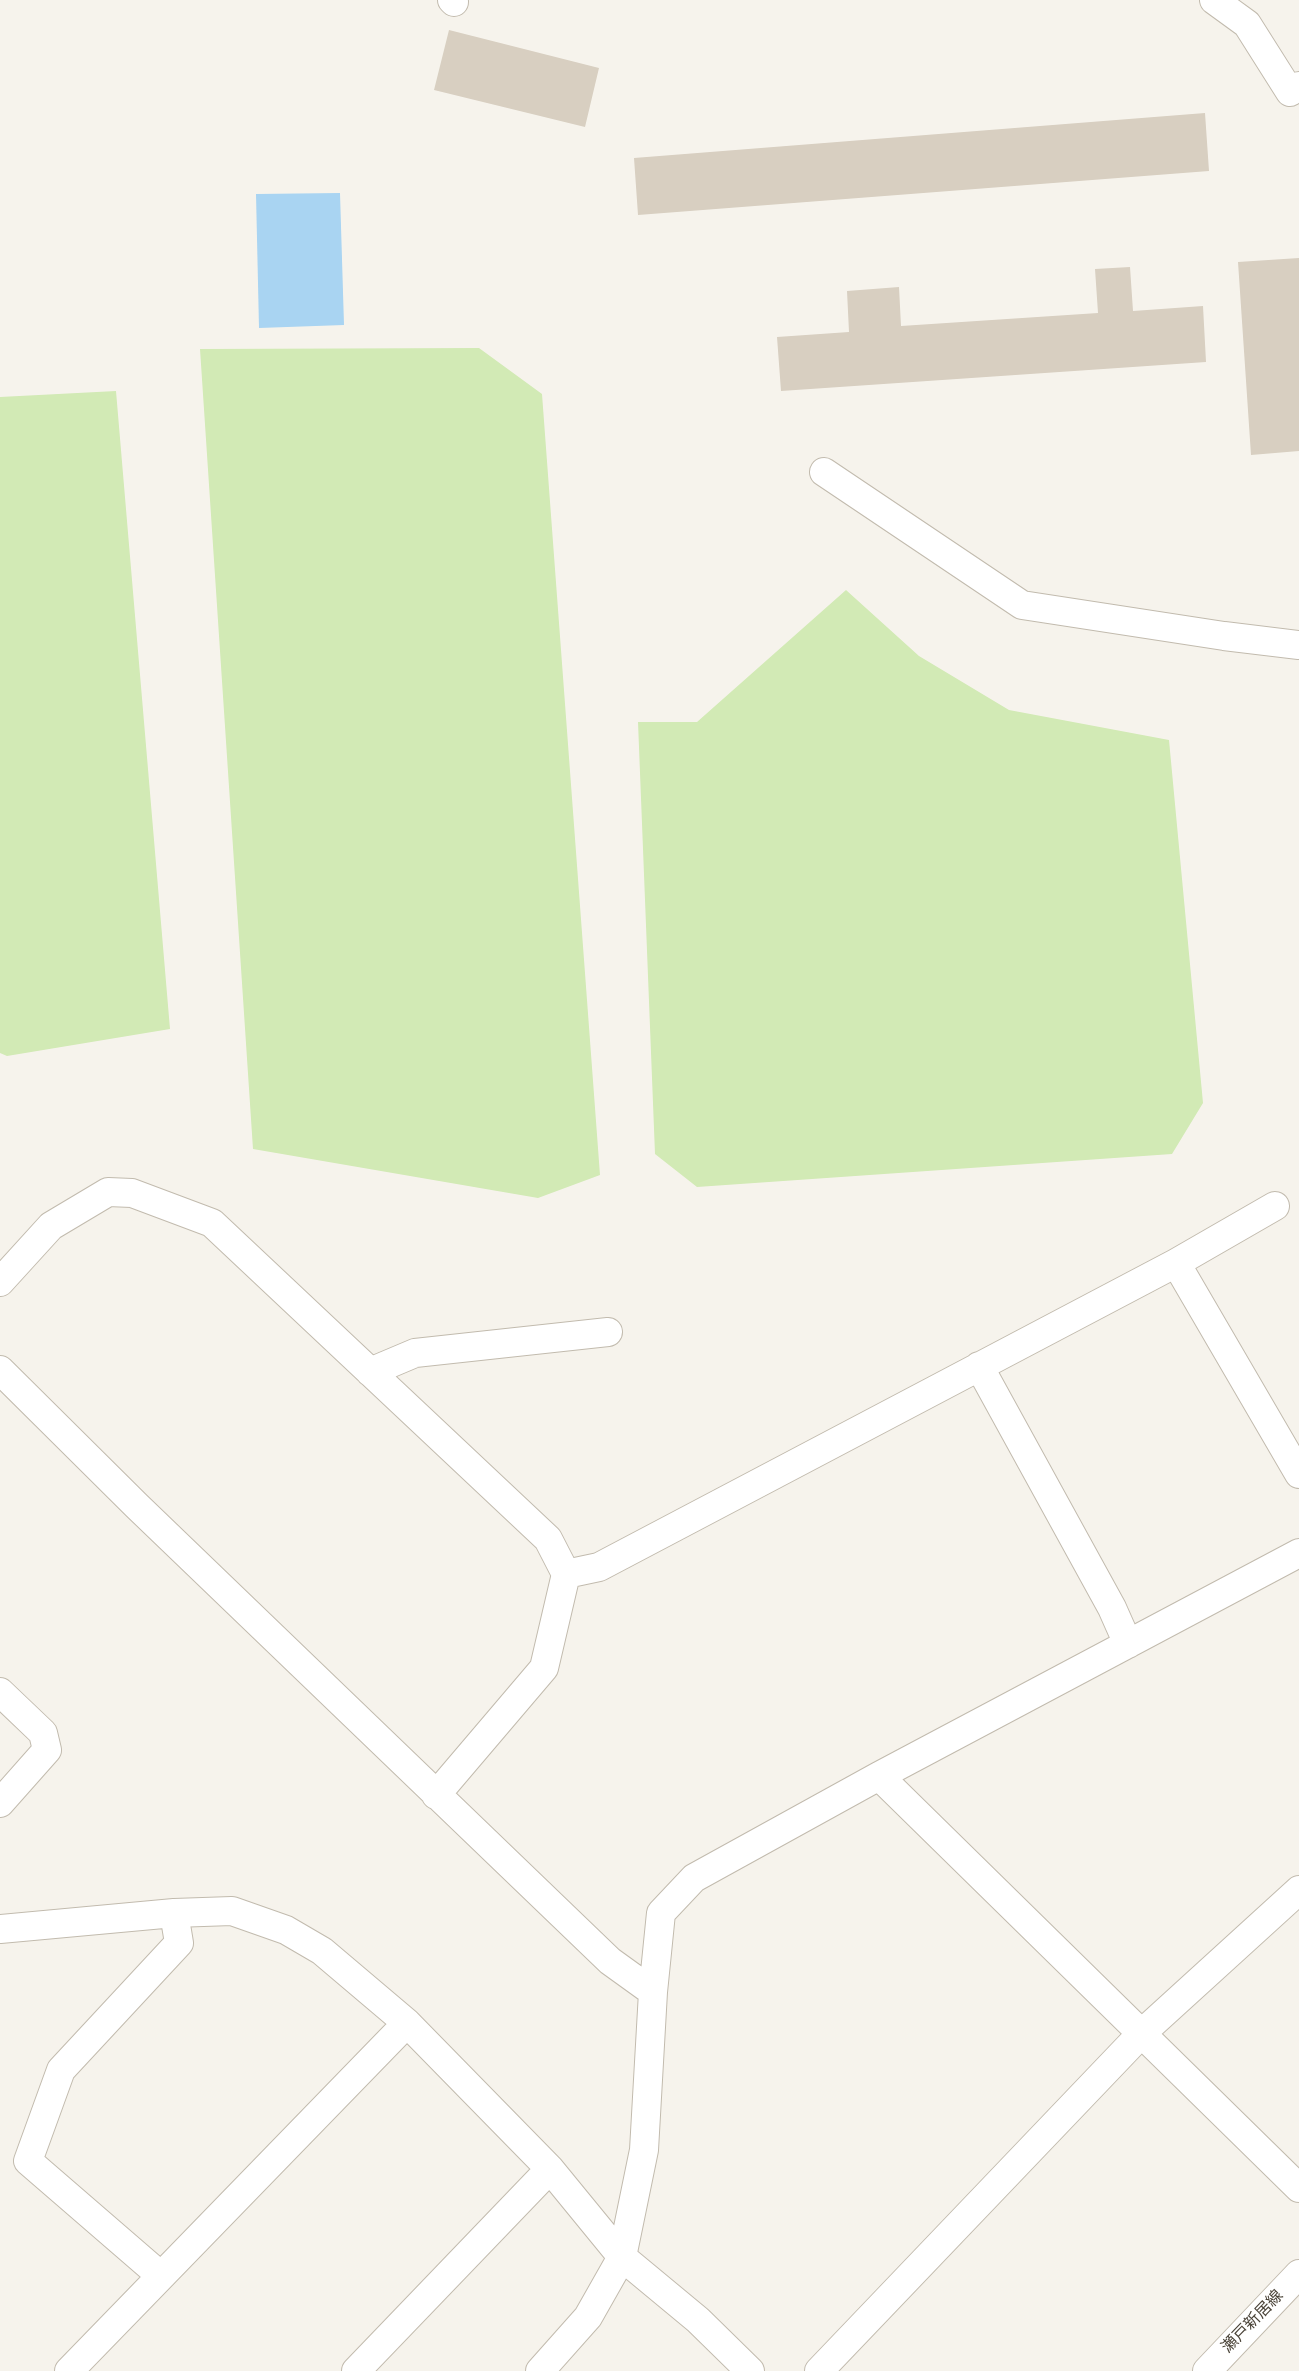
<!DOCTYPE html>
<html>
<head>
<meta charset="utf-8">
<style>
	body { margin:0 }
	canvas { display:block; background:#f6f3ec }
</style>
</head>
<body>
<canvas width="1299" height="2371"></canvas>
<script>
const g = document.querySelector('canvas').getContext('2d');
g.lineJoin = 'round';
function fillPath(path, color) { g.fillStyle = color; g.fill(path, 'evenodd'); }
function stroke(path, color, width, dash) { g.strokeStyle = color; g.lineWidth = width; g.lineCap = dash ? 'butt' : 'round'; g.setLineDash(dash || []); g.stroke(path); }
function label(font, color, halo, rows, align = 'center') {
  g.font = font + ' "Sofia Sans Condensed","Noto Sans JP",sans-serif'; g.lineWidth = 4.5; g.setLineDash([]); g.textBaseline = 'middle'; g.strokeStyle = halo; g.fillStyle = color; for (const [text, x, y, turn = 0] of rows) {
    g.save(); g.translate(x, y); g.rotate((+turn || 0) * Math.PI / 180); g.textAlign = isNaN(turn) ? turn : align; if (halo) g.strokeText(text, 0, 0); g.fillText(text, 0, 0); g.restore();
  }
}
fillPath(new Path2D(`
	M479,348L542,394L600,1175L538,1198L253,1149L200,349Z
	M116,391L170,1029L7,1056L0,1053V397Z
	M846,590L919,656L1009,710L1169,740L1203,1103L1172,1154L697,1187L655,1154L638,722H697Z`), '#d2eab5');
fillPath(new Path2D(`
	M340,193L344,325L259,328L256,194Z`), '#a9d4f2');
fillPath(new Path2D(`
	M449,30L599,68L585,127L434,90Z
	M1205,113L1209,171L638,215L634,158Z
	M1299,258V451L1251,455L1238,262Z
	M1130,267L1133,311L1203,306L1206,362L781,391L777,337L849,332L847,291L899,287L901,326L1098,313L1095,269Z`), '#d8cfc1');
const minor = new Path2D(`
	M452,0L454,2
	M1214,0L1247,24L1290,92L1299,86
	M1176,1263L1275,1206
	M0,1282L51,1226L108,1192L132,1193L212,1223L548,1539L566,1574
	M979,1366L1112,1608L1128,1644
	M0,1370L137,1506L610,1961L653,1992
	M370,1372L415,1353L608,1332
	M0,1692L43,1733L47,1750L0,1803
	M879,1776L1299,2188
	M436,1795L544,1668L566,1574L599,1567L1176,1263L1299,1474
	M0,1929L174,1913L232,1911L286,1930L322,1951L407,2023L550,2169L622,2257L698,2320L750,2371
	M161,2276L28,2161L61,2070L179,1943L174,1913
	M69,2371L407,2023
	M356,2371L550,2169
	M540,2371L588,2317L622,2257L644,2150L653,1992L661,1913L694,1878L879,1776L1299,1553
	M819,2371L1142,2033L1299,1890`);
const tertiary = new Path2D(`
	M824,472L1022,605L1224,636L1299,645
	M1207,2371L1299,2274`);
stroke(minor, '#c2bbae', 30);
stroke(tertiary, '#c2bbae', 30);
stroke(minor, '#fff', 28);
stroke(tertiary, '#fff', 28);
label('16px', '#4b4439', '#fff', [
	["瀬戸新居線",1253,2322,-46]
]);
</script>
</body>
</html>
